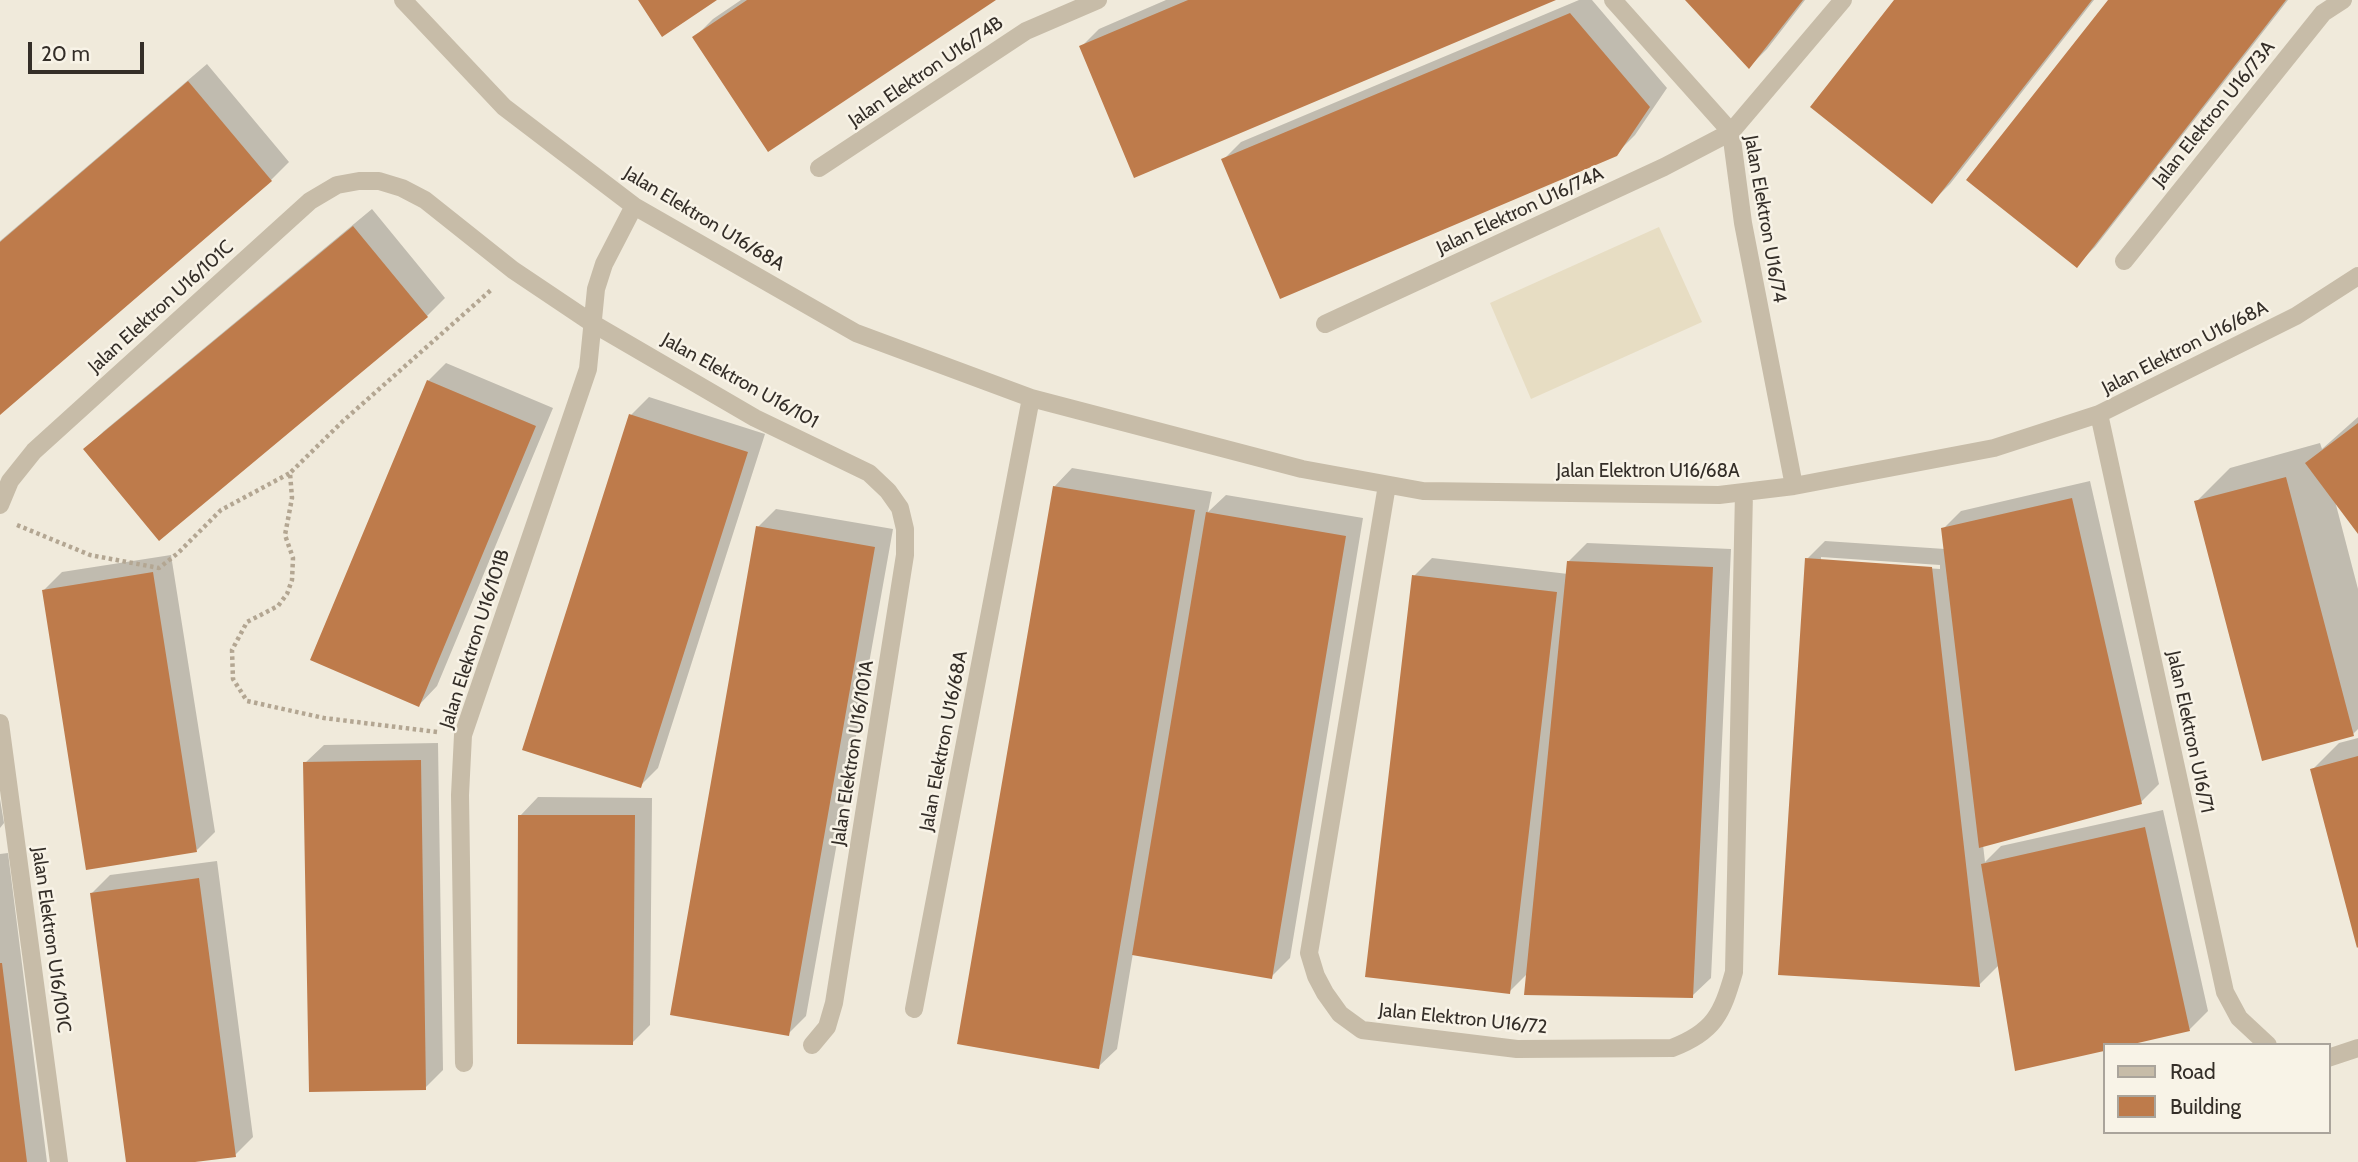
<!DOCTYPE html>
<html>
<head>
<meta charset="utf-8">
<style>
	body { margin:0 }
	#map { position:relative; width:2358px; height:1162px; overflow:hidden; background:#f0eadb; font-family:Cabin,sans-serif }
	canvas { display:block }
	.legend { position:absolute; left:2103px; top:1043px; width:228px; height:91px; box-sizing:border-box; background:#f8f3e7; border:2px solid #aaa49b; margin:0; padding:9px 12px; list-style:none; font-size:21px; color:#342e28 }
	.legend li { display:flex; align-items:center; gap:14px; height:35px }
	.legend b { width:35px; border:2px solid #aaa49b }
	.scale { position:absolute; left:28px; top:42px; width:116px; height:32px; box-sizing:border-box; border:4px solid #342e28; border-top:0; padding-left:9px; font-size:21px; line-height:24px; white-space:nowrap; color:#342e28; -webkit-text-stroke:5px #f8f3e7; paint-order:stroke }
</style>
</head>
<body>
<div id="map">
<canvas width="2358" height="1162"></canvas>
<ul class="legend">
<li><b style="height:9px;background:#c7bca8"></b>Road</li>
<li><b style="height:19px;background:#be7b4b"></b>Building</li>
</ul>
<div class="scale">20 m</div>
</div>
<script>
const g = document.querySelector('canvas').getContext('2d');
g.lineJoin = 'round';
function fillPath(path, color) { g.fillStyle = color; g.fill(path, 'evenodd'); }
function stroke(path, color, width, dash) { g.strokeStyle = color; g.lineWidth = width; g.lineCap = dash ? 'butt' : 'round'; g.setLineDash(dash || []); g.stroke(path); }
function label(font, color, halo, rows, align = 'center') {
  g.font = font + ' Cabin,sans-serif'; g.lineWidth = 5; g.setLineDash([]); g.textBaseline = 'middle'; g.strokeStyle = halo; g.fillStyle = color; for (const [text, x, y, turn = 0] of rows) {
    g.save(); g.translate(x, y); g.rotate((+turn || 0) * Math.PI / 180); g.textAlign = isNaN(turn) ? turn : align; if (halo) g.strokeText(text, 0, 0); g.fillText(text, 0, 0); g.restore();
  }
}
fillPath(new Path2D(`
	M1659,227L1702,322L1531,399L1490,303Z`), '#e7ddc3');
fillPath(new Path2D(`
	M741,0H993L695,37L713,19Z
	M1166,0H1552L1081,47L1099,29Z
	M1579,0H1592L1667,88L1635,135L1616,154L1223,160L1241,142Z
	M1687,0H1805L1767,49L1749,67Z
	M1896,0H2094L1950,184L1932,202Z
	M2110,0H2288L2095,247L2077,265Z
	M207,64L289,162L271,180L0,412V241Z
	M372,209L445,298L427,316L86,449L104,431Z
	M446,363L553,408L437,686L419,705L428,381Z
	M649,397L765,434L658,768L640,786L631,415Z
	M2358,417V531L2335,501L2358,589V729L2353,734L2196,502L2230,468L2320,443L2322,449Z
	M1072,468L1212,492L1208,512L1226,495L1363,518L1290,958L1271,977L1133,953L1117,1049L1098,1067L1054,487Z
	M2090,481L2159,784L2141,802L1983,845L1985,862L2001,846L2163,810L2208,1011L2190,1029L2104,1045V1049L2016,1069L1999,965L1979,985L1807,559L1825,541L1945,549L1943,529L1961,511ZM1821,557L1940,565V569L1821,561Z
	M776,509L893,529L806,1016L788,1034L758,527Z
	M1587,543L1731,549L1711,978L1692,996L1528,973L1509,992L1414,576L1432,558L1568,574L1569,561Z
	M171,555L215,832L197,850L43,591L62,572Z
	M2358,738V942L2312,770L2339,743Z
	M438,743L443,1070L425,1088L305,763L324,745Z
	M538,797L652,798L650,1025L632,1043L520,816Z
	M0,799L4,823L0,828Z
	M8,853L47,1162H0V854Z
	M217,861L253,1137L235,1155L181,1162H127L92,893L110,875Z`), '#0003');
fillPath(new Path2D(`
	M638,0H717L662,37Z
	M747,0H996L768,152L692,37Z
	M1188,0H1556L1134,178L1079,46Z
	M1685,0H1803L1749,69Z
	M1894,0H2092L1932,204L1810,107Z
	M2108,0H2286L2077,268L1966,180Z
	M1570,13L1650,107L1617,156L1280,299L1221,159Z
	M188,81L272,181L0,415V242Z
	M353,226L428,317L159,541L83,449Z
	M427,380L536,426L419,707L310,660Z
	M629,414L748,452L641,788L522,750Z
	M2358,423V534L2305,463Z
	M2286,477L2354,736L2262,761L2194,501Z
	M1053,486L1195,510L1099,1069L957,1044Z
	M2072,498L2142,804L1979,848L1941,528Z
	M1206,512L1346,536L1272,979L1132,955Z
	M756,526L875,547L789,1036L670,1015Z
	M1805,558L1932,567L1980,987L1778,975Z
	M1567,561L1713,567L1693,998L1524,995Z
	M153,572L197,852L86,870L42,590Z
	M1412,575L1557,592L1510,994L1365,977Z
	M2358,756V947L2357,948L2310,769Z
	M421,760L426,1090L309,1092L303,762Z
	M518,815H635L633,1045L517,1044Z
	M2145,827L2190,1031L2129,1045H2104V1051L2015,1071L1981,864Z
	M199,878L236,1157L195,1162H126L90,893Z
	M0,963H2L27,1162H0Z`), '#be7b4b');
stroke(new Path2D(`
	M17,525L90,555L159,568L178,553L221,510L290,473
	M437,732L324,718L247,701L233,679L232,650L247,622L278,606L287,594L292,580L293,558L285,535L292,498L290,473L343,421L491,290`), '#b3a692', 4.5, [3.5, 3.5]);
stroke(new Path2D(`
	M403,0L504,107L634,206L856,333L1031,398L1302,469L1423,491L1719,495L1794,486L1994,448L2099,414L2296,316L2358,276
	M1613,0L1731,132L1743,223L1794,486
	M819,168L1026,31L1098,0
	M2124,261L2323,13L2343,0
	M1325,324L1664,167L1731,132L1843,0
	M2099,414L2225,992L2239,1018L2268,1045
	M1387,485L1309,953L1316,976L1325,993L1340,1014L1362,1030L1517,1049L1672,1048C1714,1032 1722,1014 1734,972L1744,492
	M0,505L10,481L34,451L310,201L337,185L359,181H379L402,188L425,200L513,270L592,323L755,418L869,473L888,491L900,508L905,529V555L834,1003L827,1027L812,1045
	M0,723L59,1162
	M914,1009L1031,398
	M2328,1058L2358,1048
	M464,1063L460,795L463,735L588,369L596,289L604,264L634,206`), '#c7bca8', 18);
label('19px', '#342e28', '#f8f3e7', [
	["Jalan Elektron U16/74B",926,72,-34],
	["Jalan Elektron U16/73A",2214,114,-51],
	["Jalan Elektron U16/74A",1520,211,-25],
	["Jalan Elektron U16/68A",704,219,31],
	["Jalan Elektron U16/74",1765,219,80],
	["Jalan Elektron U16/101C",161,307,-42],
	["Jalan Elektron U16/68A",2185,348,-27],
	["Jalan Elektron U16/101",740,381,29],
	["Jalan Elektron U16/68A",1648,471],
	["Jalan Elektron U16/101B",475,639,-72],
	["Jalan Elektron U16/71",2190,732,78],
	["Jalan Elektron U16/68A",944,741,-79],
	["Jalan Elektron U16/101A",853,753,-81],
	["Jalan Elektron U16/101C",51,940,82],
	["Jalan Elektron U16/72",1463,1019,6]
]);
</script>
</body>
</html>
